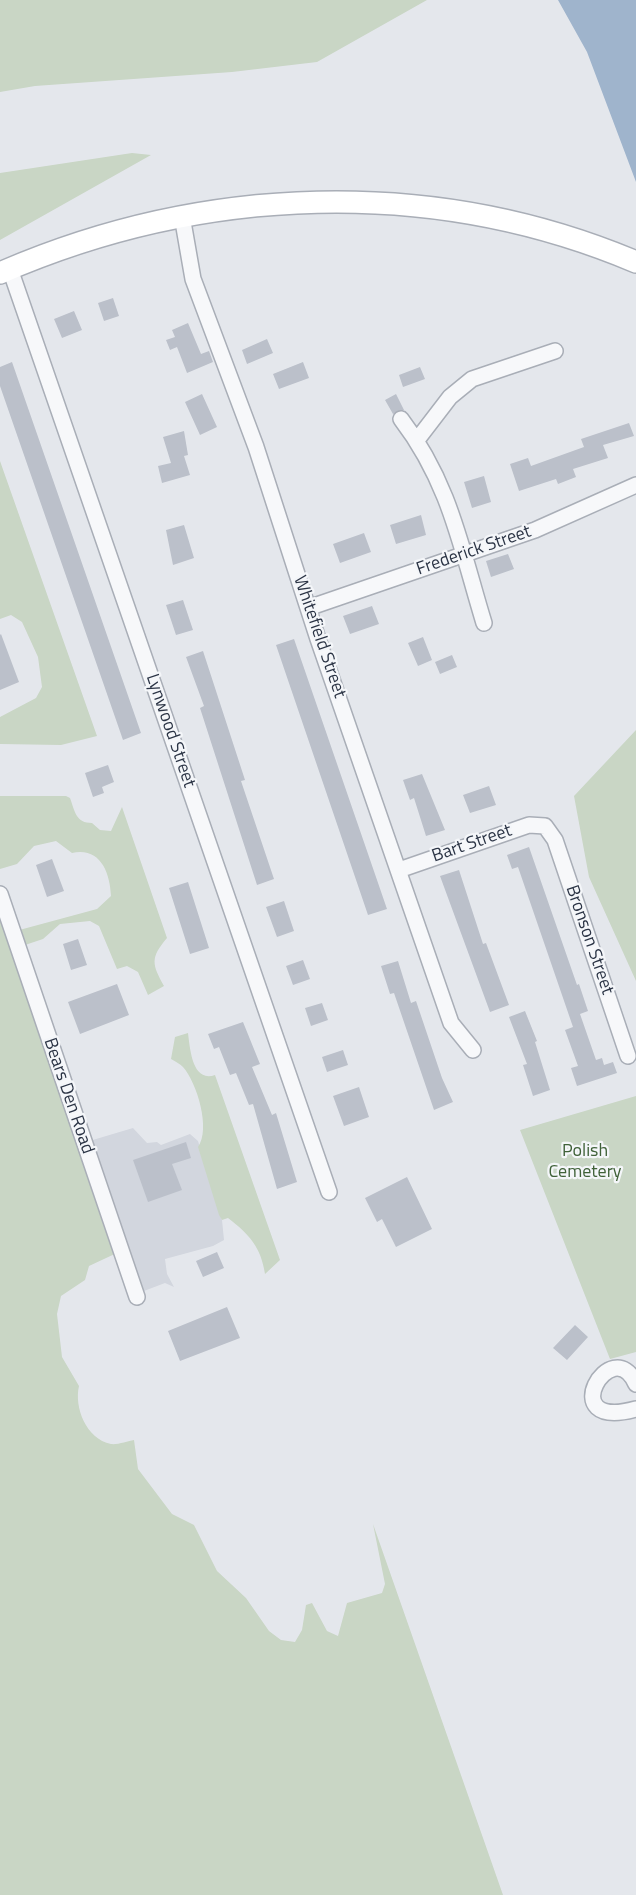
<!DOCTYPE html>
<html>
<head>
<meta charset="utf-8">
<style>
	body { margin:0 }
	canvas { display:block; background:#e4e7ec }
</style>
</head>
<body>
<canvas width="636" height="1895"></canvas>
<script>
const g = document.querySelector('canvas').getContext('2d');
g.lineJoin = 'round';
function fillPath(path, color) { g.fillStyle = color; g.fill(path, 'evenodd'); }
function stroke(path, color, width, dash) { g.strokeStyle = color; g.lineWidth = width; g.lineCap = dash ? 'butt' : 'round'; g.setLineDash(dash || []); g.stroke(path); }
function label(font, color, halo, rows, align = 'center') {
  g.font = font + ' "Titillium Web",sans-serif'; g.lineWidth = 4.5; g.setLineDash([]); g.textBaseline = 'middle'; g.strokeStyle = halo; g.fillStyle = color; for (const [text, x, y, turn = 0] of rows) {
    g.save(); g.translate(x, y); g.rotate((+turn || 0) * Math.PI / 180); g.textAlign = isNaN(turn) ? turn : align; if (halo) g.strokeText(text, 0, 0); g.fillText(text, 0, 0); g.restore();
  }
}
fillPath(new Path2D(`
	M133,1128L147,1143L157,1142L161,1145L190,1134L198,1141L222,1220L224,1240L213,1246L165,1259L167,1274L174,1287L165,1283L136,1294L86,1142Z`), '#d2d6de');
fillPath(new Path2D(`
	M0,0H427L317,62L232,72L35,86L0,92Z
	M132,153L151,155L0,240V173Z
	M0,461L97,736L61,745L0,744V717L36,698L42,687L38,657L22,622L11,615L0,619Z
	M636,730V981L589,877L574,796Z
	M0,796H66L70,798C75,812 76,823 92,823L100,830L111,831L122,807L167,938C150,958 152,964 164,986L148,995L138,972L127,966L117,969L99,926L90,921L60,924L43,939L16,948L119,1252L89,1266L85,1280L61,1296L57,1314L62,1357L79,1386C74,1407 86,1439 111,1444C117,1445 128,1441 134,1440L138,1469L172,1514L194,1525L217,1571L246,1598L269,1631L281,1640L295,1642L302,1630L306,1605L312,1603L327,1631L338,1636L347,1603L382,1593L385,1584L373,1524L503,1895H0V907L12,932L97,909L111,896C110,872 100,847 72,853L56,841L34,846L17,864L0,869Z
	M188,1033C190,1048 192,1083 215,1075L280,1260L265,1274C261,1247 249,1234 228,1218L222,1220L219,1215L198,1147C211,1129 197,1083 183,1067C180,1064 175,1061 171,1059L175,1037Z
	M636,1096V1352L610,1359L520,1130Z`), '#c9d6c5');
fillPath(new Path2D(`
	M558,0H636V182L587,52Z`), '#9fb4cc');
fillPath(new Path2D(`
	M113,298L119,316L104,321L98,303Z
	M74,311L82,330L62,338L54,319Z
	M188,323L201,354L209,351L213,362L187,373L177,347L170,350L166,340L175,337L172,330Z
	M267,339L273,353L247,364L242,350Z
	M12,362L141,733L123,740L0,386V367Z
	M303,362L309,378L279,389L273,374Z
	M420,367L425,379L403,387L399,375Z
	M202,394L217,427L200,435L185,402Z
	M396,394L404,410L393,414L385,400Z
	M629,423L634,436L603,445L608,458L573,469L576,477L558,484L556,479L519,491L510,464L528,458L531,466L584,447L581,439Z
	M184,431L188,455L184,456L190,475L162,483L158,466L171,463L163,437Z
	M484,476L491,502L472,508L464,482Z
	M421,515L426,535L396,544L390,525Z
	M184,525L194,558L173,565L166,530Z
	M364,533L371,552L340,563L333,544Z
	M508,554L514,569L491,577L486,561Z
	M183,600L193,630L176,635L166,605Z
	M372,606L379,624L350,634L343,616Z
	M1,634L19,682L0,690V635Z
	M423,637L432,660L418,666L408,643Z
	M294,639L387,909L368,915L276,645Z
	M203,651L245,780L241,781L274,879L257,885L200,708L204,706L186,657Z
	M452,655L457,667L440,674L435,662Z
	M108,765L114,782L102,787L104,793L93,797L85,773Z
	M422,774L445,830L426,836L414,798L410,800L403,780Z
	M489,786L496,805L470,813L463,795Z
	M529,847L577,985L579,984L588,1011L580,1014L596,1060L602,1058L604,1065L613,1062L617,1073L577,1086L571,1068L578,1066L565,1030L573,1027L518,867L512,869L507,855Z
	M52,859L64,891L47,897L36,865Z
	M459,870L483,944L486,943L509,1005L490,1012L440,876Z
	M188,882L209,948L190,954L169,888Z
	M284,901L294,931L277,937L266,907Z
	M78,939L87,965L71,970L63,944Z
	M303,960L310,979L293,985L286,966Z
	M398,961L411,1003L416,1001L442,1078L453,1102L434,1110L394,993L390,994L381,966Z
	M117,984L129,1015L80,1034L68,1002Z
	M322,1003L328,1020L311,1026L305,1008Z
	M525,1011L537,1041L535,1042L550,1090L533,1096L523,1065L527,1064L509,1017Z
	M243,1022L260,1064L252,1067L272,1115L276,1113L297,1182L277,1189L253,1104L249,1105L236,1073L230,1075L219,1047L214,1049L208,1034Z
	M343,1050L348,1065L327,1072L322,1057Z
	M359,1087L369,1117L344,1126L333,1096Z
	M186,1142L191,1158L172,1164L182,1190L148,1202L133,1160Z
	M407,1177L432,1229L396,1247L382,1219L377,1222L365,1198Z
	M217,1252L224,1268L203,1277L196,1261Z
	M227,1307L240,1338L180,1361L168,1331Z
	M575,1325L588,1337L567,1360L553,1348Z`), '#bbc0ca');
const minor = new Path2D(`
	M182,216L193,279L256,447L318,639L451,1023L473,1050
	M10,269L329,1192
	M401,419C450,483 461,548 484,623
	M417,440L450,397L472,379L555,351
	M308,608L535,530L636,485
	M399,870L529,825L545,826L555,840L628,1056
	M0,894L137,1297
	M636,1384C612,1330 552,1432 636,1409`);
const secondary = new Path2D(`
	M0,273C202,185 432,176 636,262`);
stroke(minor, '#a9aeb7', 18);
stroke(secondary, '#a9aeb7', 24);
stroke(minor, '#f7f8fa', 15);
stroke(secondary, '#fff', 21);
label('18px', '#2b3445', '#f4f6f9', [
	["Frederick Street",474,551,-19],
	["Whitefield Street",319,637,71],
	["Lynwood Street",170,731,71],
	["Bart Street",472,844,-19],
	["Bronson Street",589,940,71],
	["Bears Den Road",68,1096,71]
]);
label('18px', '#3f6138', '#f4f6f9', [
	["Polish",585,1152],
	["Cemetery",585,1173]
]);
</script>
</body>
</html>
